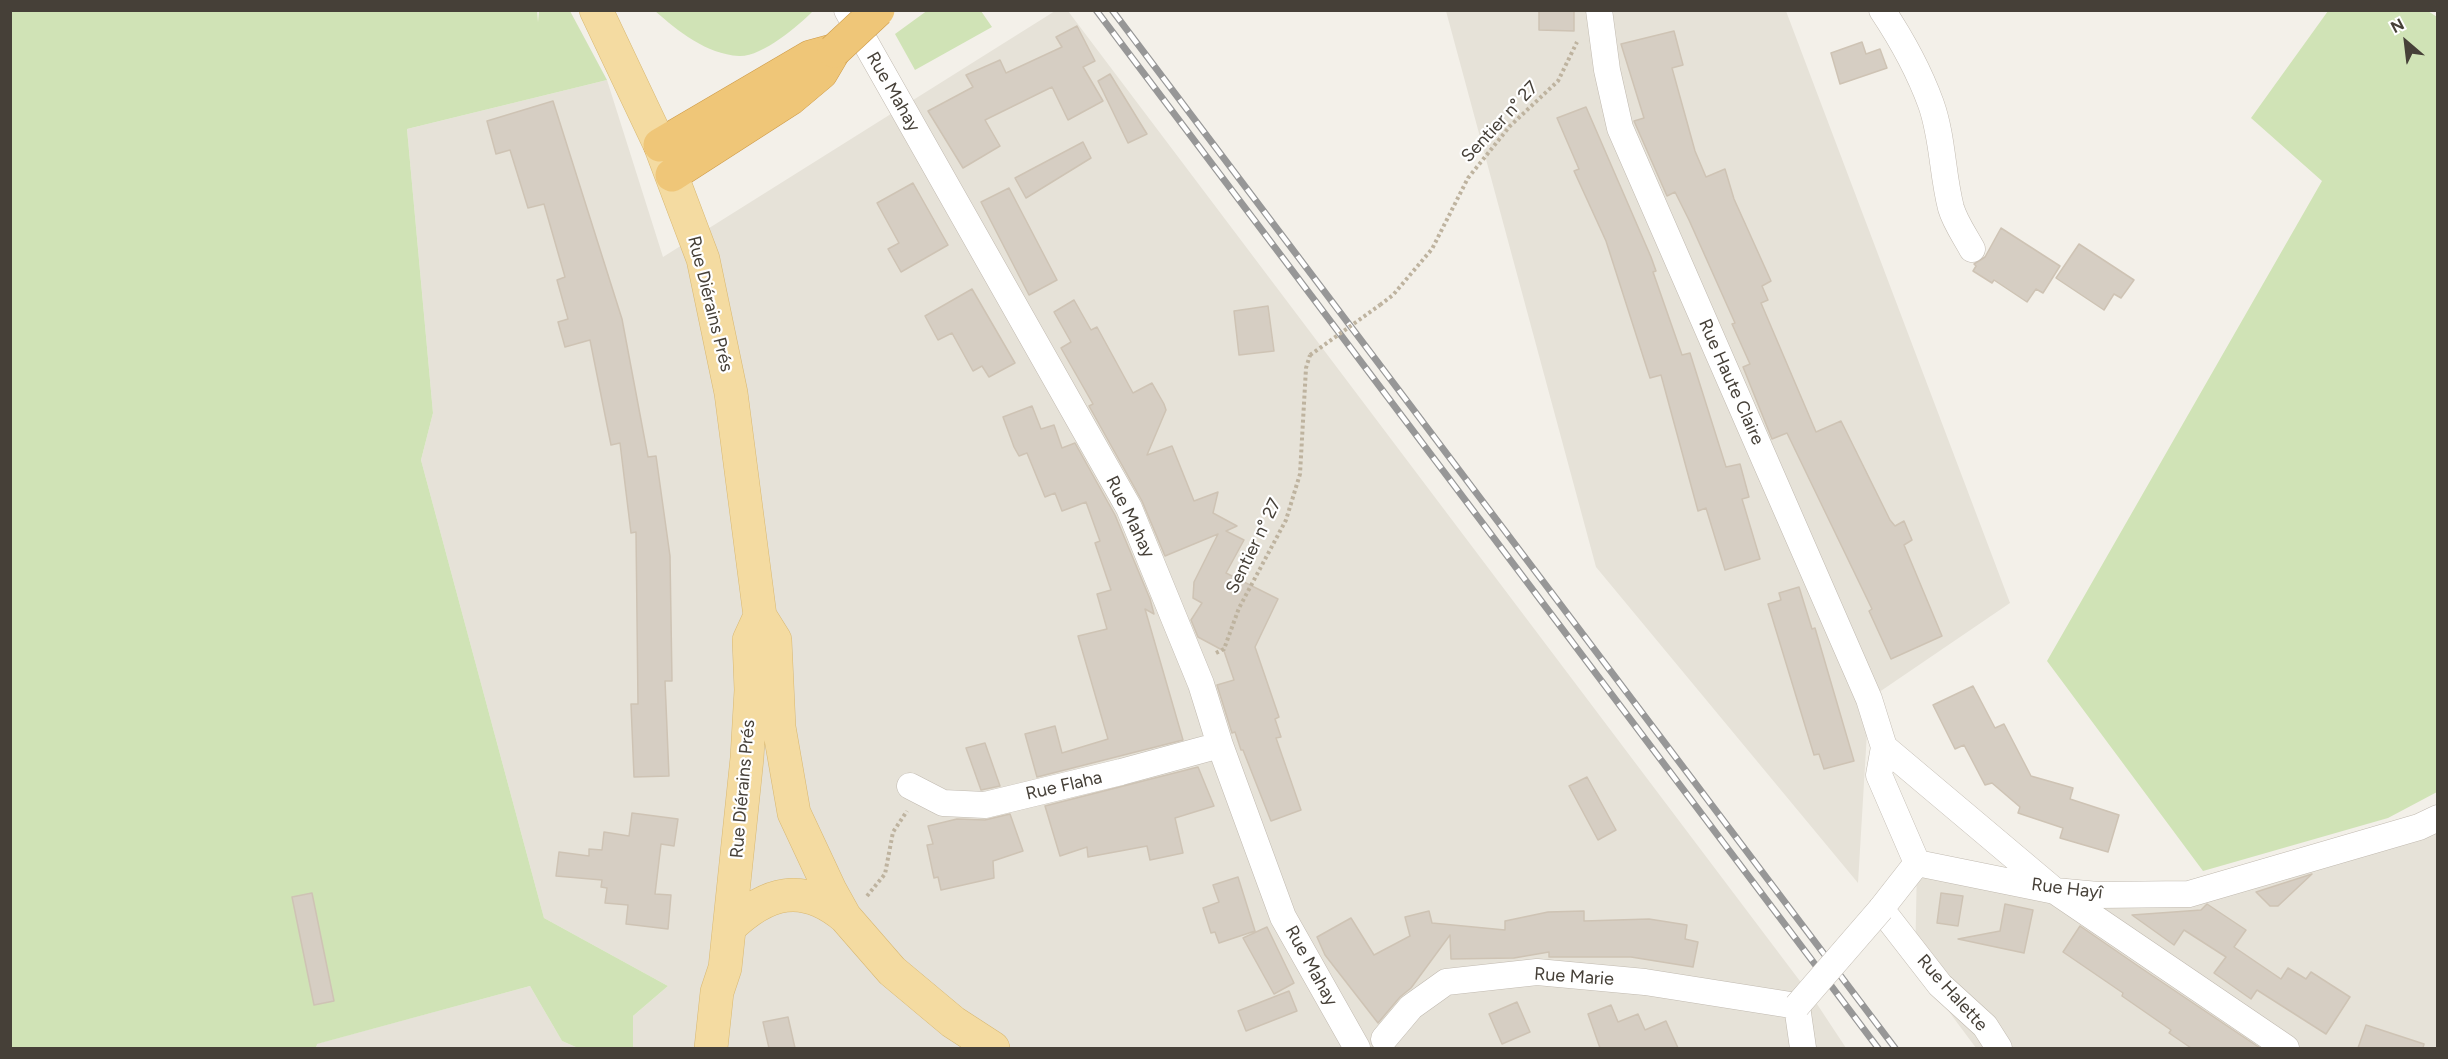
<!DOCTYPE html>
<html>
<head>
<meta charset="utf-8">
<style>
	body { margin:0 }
	#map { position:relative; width:2448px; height:1059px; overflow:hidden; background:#f3f0e9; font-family:Figtree,sans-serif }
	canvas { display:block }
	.frame { position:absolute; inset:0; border:12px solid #464038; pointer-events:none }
	.north { position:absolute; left:2376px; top:12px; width:60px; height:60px; -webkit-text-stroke:4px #fff; paint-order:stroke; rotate:332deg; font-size:16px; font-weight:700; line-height:24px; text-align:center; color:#464038 }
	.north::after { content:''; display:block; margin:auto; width:21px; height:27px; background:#464038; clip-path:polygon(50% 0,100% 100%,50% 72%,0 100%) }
</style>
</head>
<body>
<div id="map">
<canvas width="2448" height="1059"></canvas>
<div class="frame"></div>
<div class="north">N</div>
</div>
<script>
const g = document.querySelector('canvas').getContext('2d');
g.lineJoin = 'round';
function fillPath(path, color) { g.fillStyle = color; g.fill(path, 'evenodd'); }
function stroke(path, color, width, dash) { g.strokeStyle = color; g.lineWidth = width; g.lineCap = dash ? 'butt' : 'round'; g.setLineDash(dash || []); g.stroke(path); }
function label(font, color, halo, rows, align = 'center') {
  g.font = font + ' Figtree,sans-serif'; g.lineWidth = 4.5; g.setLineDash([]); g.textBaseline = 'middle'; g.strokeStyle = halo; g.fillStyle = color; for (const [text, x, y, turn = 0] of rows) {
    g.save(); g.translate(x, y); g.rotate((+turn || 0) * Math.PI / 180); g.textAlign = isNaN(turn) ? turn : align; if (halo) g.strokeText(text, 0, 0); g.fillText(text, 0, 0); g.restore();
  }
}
fillPath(new Path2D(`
	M1055,11H1068L1815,1001L1846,1048H633V1016L668,986L544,918L421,460L433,413L407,129L607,80L663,257Z
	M1446,11H1786L2010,603L1869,699L1858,883L1596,567Z
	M2437,815V1048H1976L1915,966L1917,863L2189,894Z
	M530,986L562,1041L578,1048H317L316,1044Z`), '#e6e2d8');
fillPath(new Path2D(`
	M537,10L538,22L539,11H570L607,80L407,129L433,413L421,460L544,918L668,986L633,1016V1048H578L562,1041L530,986L317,1044L316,1048H11L10,11Z
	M928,10L981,11L992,27L915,70L895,34Z
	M655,11H813C798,26 762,57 739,56C706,54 678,31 655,11Z
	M2328,11H2428L2437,17V792L2388,818L2203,871L2047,661L2322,181L2251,118Z`), '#d0e3b6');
const building = new Path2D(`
	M1539,10H1574V31L1539,30Z
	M1077,26L1095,61L1083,67L1103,101L1068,120L1052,87L985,120L1000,146L963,168L928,111L973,87L966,75L1000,60L1006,73L1062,47L1056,37Z
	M1674,31L1683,65L1672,68L1695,151L1706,177L1725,169L1734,199L1771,281L1762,286L1768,300L1761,303L1816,432L1841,421L1890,520L1895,526L1904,521L1912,540L1904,545L1942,636L1891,659L1869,611L1872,609L1787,433L1772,439L1743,367L1750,364L1732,324L1735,323L1689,220L1675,192L1667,196L1634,121L1644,118L1621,44Z
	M1862,42L1866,54L1880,49L1887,68L1840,84L1831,53Z
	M1110,74L1147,134L1128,143L1098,81Z
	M553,101L622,319L648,457L656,456L670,556L672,681H665L669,776L634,777L631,704H638L636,532L631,533L620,443L611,445L590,340L565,347L558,322L568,319L557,280L565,277L544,204L528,208L510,150L496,154L487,121Z
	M1586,107L1651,257L1656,271L1653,272L1682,355L1690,353L1726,467L1740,464L1749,497L1742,499L1760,559L1725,570L1706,508L1698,511L1661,375L1650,378L1606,241L1574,171L1579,169L1557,118Z
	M1083,142L1091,158L1026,198L1015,178Z
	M913,183L948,245L901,272L888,249L899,243L877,203Z
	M1009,188L1057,280L1029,295L981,202Z
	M2001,228L2060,266L2043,293L2036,289L2027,302L1994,280L1992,283L1973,271L1976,266L1974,264L1985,257Z
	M2079,244L2134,280L2121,298L2114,294L2104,310L2056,278Z
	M972,289L1015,363L989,377L982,366L973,371L952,333L938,340L925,316Z
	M1074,300L1091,330L1097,327L1133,393L1152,383L1164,404L1166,410L1147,455L1172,446L1194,501L1218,492L1213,513L1237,526L1226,531L1244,540L1226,573L1278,599L1255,647L1279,717L1275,719L1281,737L1276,738L1301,810L1271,821L1243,750H1241L1235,732L1232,733L1217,685L1234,680L1224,651L1198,637L1191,620L1202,603L1193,598L1194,582L1218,534L1165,556L1142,501L1089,406L1093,404L1061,348L1071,342L1054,312Z
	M1268,306L1274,351L1239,355L1234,311Z
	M1032,406L1041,429L1054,425L1062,448L1075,443L1115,515L1150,599L1154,614L1145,609L1183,740L1037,777L1025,734L1055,726L1062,753L1108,739L1078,636L1107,629L1097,594L1111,590L1095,543L1100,541L1086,502L1062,511L1055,493L1045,497L1027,453L1019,456L1014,447L1003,417Z
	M1799,587L1812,629L1815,628L1854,761L1824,769L1819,754L1814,755L1768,604L1781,600L1779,593Z
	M1973,686L1995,728L2004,724L2031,776L2073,788L2070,799L2119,815L2108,852L2060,838L2063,828L2018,813L2020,807L1992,783L1985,785L1964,745L1955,749L1933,705Z
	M985,743L1000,786L981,790L966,748Z
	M1198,767L1214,806L1175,818L1183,853L1150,860L1147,846L1088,857L1087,847L1060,856L1045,806Z
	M1587,777L1616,830L1598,840L1569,786Z
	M632,813L678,819L674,846L661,844L655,894L671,895L668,929L626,924L628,905L605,903L607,888L601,887L602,880L556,876L559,852L589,856V849L602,850L604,832L629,836Z
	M1010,814L1023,851L993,861L994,878L941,890L938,877L934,878L927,845L933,844L928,826L957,819L985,820Z
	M2312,874L2278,906H2270L2256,892Z
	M1238,877L1255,931L1219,943L1215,932L1211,933L1203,908L1219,902L1213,885Z
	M312,893L334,1001L314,1005L292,897Z
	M1941,893L1963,896L1958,926L1937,923Z
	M2005,904L2033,910L2024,953L1958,939L2000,931Z
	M2207,904L2246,930L2234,947L2281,979L2288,968L2306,979L2311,972L2350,997L2326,1034L2257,990L2251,999L2214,973L2226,957L2184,930L2174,945L2132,915L2201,910Z
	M1429,911L1432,923L1505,930V921L1548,912L1584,911V921L1649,919L1687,925L1685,939L1698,942L1693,967L1631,957H1549V952L1514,958L1451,959L1450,935L1411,988L1400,997L1378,1023L1325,955L1317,937L1351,918L1374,955L1410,936L1405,917Z
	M2080,926L2141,968L2260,1048H2191L2169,1033L2171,1030L2122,996L2123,993L2063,952Z
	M1267,927L1294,983L1274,994L1243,938Z
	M1289,991L1297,1011L1246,1031L1238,1011Z
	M1517,1002L1530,1032L1502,1044L1489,1014Z
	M1611,1005L1618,1022L1638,1014L1645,1030L1666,1021L1678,1048H1600L1588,1014Z
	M788,1017L795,1048H769L763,1022Z
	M2366,1025L2424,1044L2423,1048H2358Z`);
fillPath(building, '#d6cec3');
stroke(building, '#cec3b4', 1.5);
const minor = new Path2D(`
	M847,10L1129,508L1201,684L1220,745L1283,917L1357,1048
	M1599,10L1607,70L1620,128L1869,699L1884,747L1879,775L1917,863
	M1882,10C1902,40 1919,71 1931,104C1943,138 1942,173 1951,208C1955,222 1965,236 1972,249
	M1884,747L2055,891L2286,1048
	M910,786L943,803L985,805L1121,772L1220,745
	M1917,863L2055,891L2098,895L2189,894L2419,827L2438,818
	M1917,863L1881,909L1940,985L1985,1026L1999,1048
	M1384,1039L1411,1007L1446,982L1537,972L1645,982L1797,1006L1803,1048`);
const major = new Path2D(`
	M596,10L660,145L703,259L731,393L760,616L775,640L779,727L794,813L830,890L845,917L892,971L953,1022L993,1048
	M729,928C767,891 803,882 845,917
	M711,1048L717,992L725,968L747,758L751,690L749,640L760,616`);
const highway = new Path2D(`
	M660,145L810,57L832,51
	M672,175L790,99L821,73L834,51`);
stroke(minor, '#c1bab0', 27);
stroke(major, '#d8b872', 34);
stroke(highway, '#ce9b48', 34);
stroke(new Path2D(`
	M1380,305L1393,295L1432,249L1468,178L1510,126L1558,81L1577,42
	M1216,653L1224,649L1239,608L1286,520L1300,474L1306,368L1310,355
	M867,896L885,874L893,832L907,811`), '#beb39f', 4, [3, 3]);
stroke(minor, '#fff', 26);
stroke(major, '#f4dba1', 33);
stroke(highway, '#efc678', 33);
const rail = new Path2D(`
	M1096,10L1878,1048
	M1112,10L1895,1048`);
stroke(rail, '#979797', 7);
stroke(rail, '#fff', 4.5, [14]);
const minorBridge = new Path2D(`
	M1797,1006L1881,909`);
const highwayBridge = new Path2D(`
	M834,51L878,10`);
stroke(minorBridge, '#c1bab0', 27, []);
stroke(highwayBridge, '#ce9b48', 34, []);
stroke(new Path2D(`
	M1310,355L1380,305`), '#beb39f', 4, [3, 3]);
stroke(minorBridge, '#fff', 26);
stroke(highwayBridge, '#efc678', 33);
label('18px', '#464038', '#fff', [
	["Rue Mahay",893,92,60],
	["Sentier n° 27",1500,122,-47],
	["Rue Diérains Prés",710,304,76],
	["Rue Haute Claire",1731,382,66],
	["Rue Mahay",1130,517,64],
	["Sentier n° 27",1254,546,-64],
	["Rue Flaha",1064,786,-13],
	["Rue Diérains Prés",743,789,-85],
	["Rue Hayî",2067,889,7],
	["Rue Mahay",1311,966,61],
	["Rue Marie",1574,977,4],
	["Rue Halette",1952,993,48]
]);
</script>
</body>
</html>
